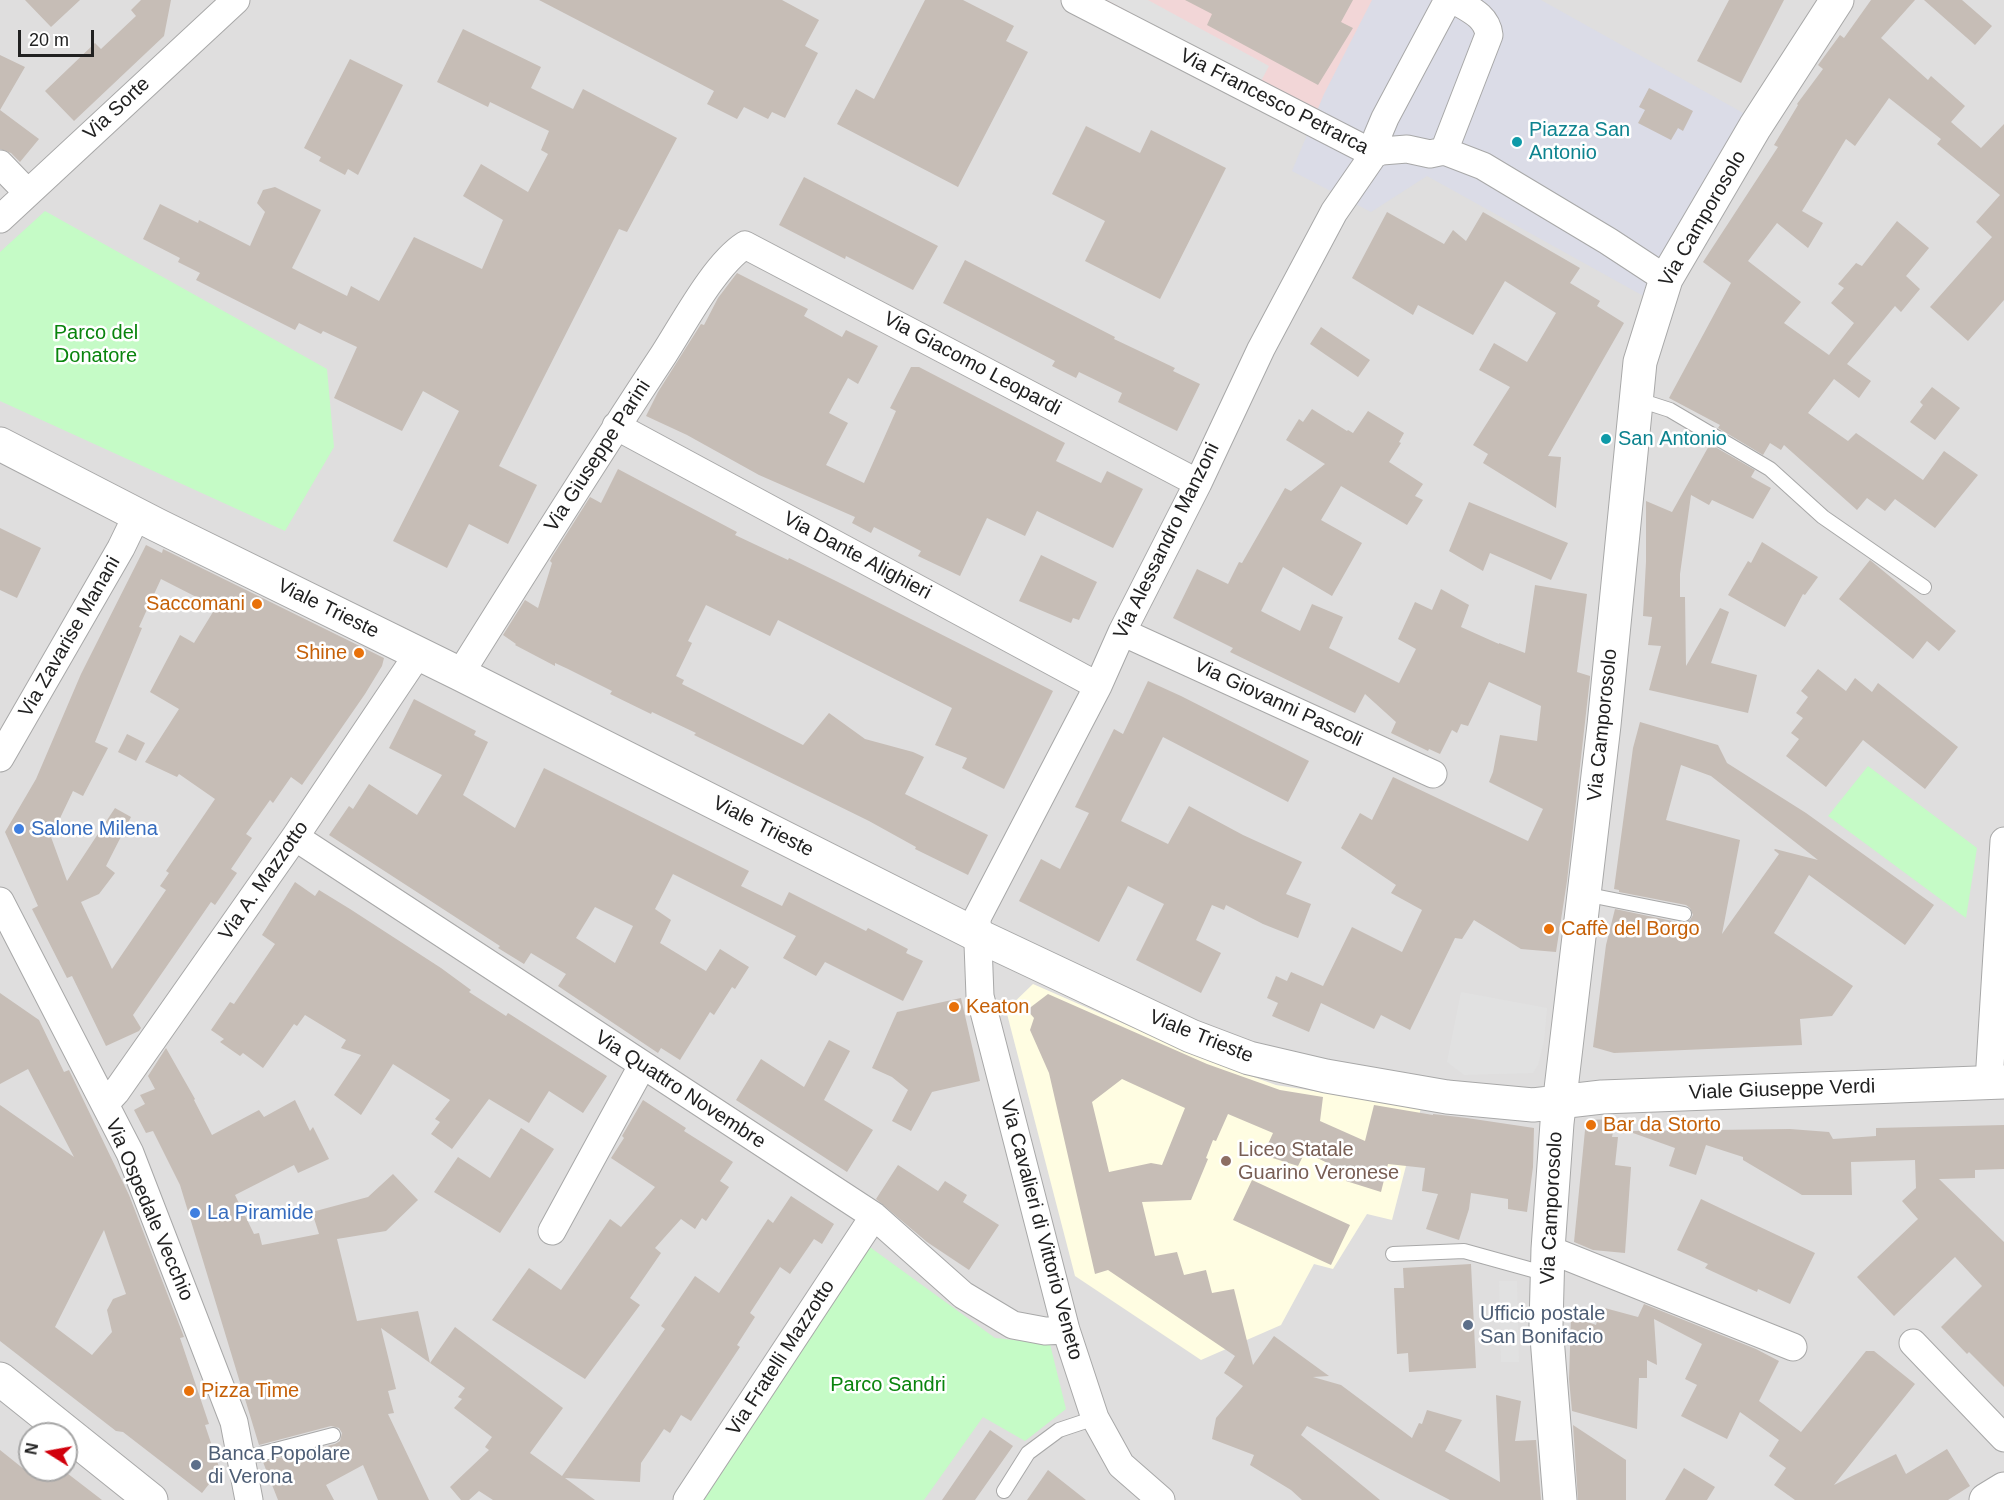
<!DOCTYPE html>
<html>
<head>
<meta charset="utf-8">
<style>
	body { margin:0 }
	#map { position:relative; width:2004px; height:1500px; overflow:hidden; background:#f1ede7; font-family:Helvetica,sans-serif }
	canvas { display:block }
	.north { position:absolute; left:18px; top:1422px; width:60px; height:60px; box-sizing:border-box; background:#fff; border:2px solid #a6a6a6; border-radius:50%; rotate:281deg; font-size:16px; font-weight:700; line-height:24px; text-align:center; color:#212121 }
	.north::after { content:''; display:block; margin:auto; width:21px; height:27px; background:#d1000c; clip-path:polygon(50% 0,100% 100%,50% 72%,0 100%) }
	.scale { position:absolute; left:18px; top:30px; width:76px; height:27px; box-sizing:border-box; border:3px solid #212121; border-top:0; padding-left:8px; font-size:18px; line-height:21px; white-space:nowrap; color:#212121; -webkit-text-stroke:4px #fff; paint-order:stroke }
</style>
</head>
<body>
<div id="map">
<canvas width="2004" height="1500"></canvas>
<div class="north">N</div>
<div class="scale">20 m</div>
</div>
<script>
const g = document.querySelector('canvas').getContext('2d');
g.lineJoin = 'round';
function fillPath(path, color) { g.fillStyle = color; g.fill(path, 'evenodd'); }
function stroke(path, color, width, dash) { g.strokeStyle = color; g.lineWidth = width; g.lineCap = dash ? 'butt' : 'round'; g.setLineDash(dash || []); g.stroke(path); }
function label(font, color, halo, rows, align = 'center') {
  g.font = font + ' Helvetica,sans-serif'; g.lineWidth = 5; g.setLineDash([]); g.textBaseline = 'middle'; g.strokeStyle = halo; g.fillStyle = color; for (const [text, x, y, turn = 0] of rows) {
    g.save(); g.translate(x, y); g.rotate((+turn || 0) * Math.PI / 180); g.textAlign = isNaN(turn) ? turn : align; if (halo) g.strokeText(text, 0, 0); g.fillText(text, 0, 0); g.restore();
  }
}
fillPath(new Path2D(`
	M0,0H2004V1500H0ZM30,1434H66V1470H30Z`), '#dfdede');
fillPath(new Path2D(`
	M1104,0H1413L1339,123Z`), '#f2d6d7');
fillPath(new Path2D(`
	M1033,984L1209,1061L1276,1085L1421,1108L1392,1220L1367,1214L1333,1269L1314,1264L1281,1325L1201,1360L1075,1276L1006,1010Z`), '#fffde2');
fillPath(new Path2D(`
	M45,211L327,369L334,447L285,531L0,401V252Z
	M1868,766L1977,848L1966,918L1828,816Z
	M867,1245L995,1338L1050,1344L1066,1409L1025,1441L983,1417L924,1500H695Z`), '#c5fbc6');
fillPath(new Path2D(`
	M1107,0H1148L1269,66L1260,83Z
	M1461,992L1547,1008L1544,1041L1538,1065L1533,1073L1464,1075L1447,1062Z
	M1499,1281H1517L1519,1362H1501Z`), '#e1e1e1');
fillPath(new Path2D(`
	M1372,0H1541L1745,114L1647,298L1427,176L1371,212L1292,171L1324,94Z`), '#dbdce7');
fillPath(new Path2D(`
	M25,0H80L51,27Z
	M141,0H171L164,36L74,121L45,91L95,43L101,49L136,16L131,10Z
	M539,0H782L819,20L805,46L818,53L785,118L772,112L768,119L744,107L737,119L707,104L714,91Z
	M925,0H963L1014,26L1006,41L1028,52L958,187L837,124L856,89L874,99Z
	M1185,0H1353L1341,22L1353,28L1318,85L1207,25L1212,14Z
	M1729,0H1784L1741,83L1697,61Z
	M1871,0H1915L1881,38L1928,80L1931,76L1965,106L1951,122L1981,148L2004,124V300L1968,341L1930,307L1992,237L1976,222L2000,195L1937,144L1941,139L1889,98L1855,146L1846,139L1802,211L1823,223L1808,248L1777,223L1748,261L1801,302L1784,323L1829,355L1854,323L1831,303L1844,288L1838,284L1856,263L1862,266L1897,221L1929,248L1906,276L1920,289L1901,312L1895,306L1847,364L1871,381L1859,398L1834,379L1808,413L1848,441L1856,433L1923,480L1944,451L1978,475L1935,528L1895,499L1885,511L1867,498L1857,510L1784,445L1781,450L1770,443L1763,455L1718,428L1720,425L1669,398L1731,283L1703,262L1778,147L1774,145L1798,105L1797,104L1823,69L1818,65L1840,35L1844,38Z
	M1924,0H1962L1992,26L1975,45Z
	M463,29L541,67L531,88L573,109L583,89L677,138L627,232L619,229L499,466L537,485L508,544L469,524L447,568L393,541L459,411L423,391L402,431L334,398L357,347L323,331L321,334L299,323L295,330L196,280L200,273L178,262L180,258L143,239L160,204L198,223L199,220L250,246L265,212L257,203L263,190L275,187L321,210L292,268L347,296L351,286L379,301L414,237L482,269L503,220L463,196L481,164L528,192L548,154L541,150L549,131L490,102L488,107L437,82Z
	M0,55L25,67L0,110L39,139L20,162L11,153L0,149Z
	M350,59L403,85L358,175L348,169L345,175L319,161L321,157L304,148Z
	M1649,88L1693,111L1683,131L1678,128L1671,140L1638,123L1645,110L1639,107Z
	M1086,126L1140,153L1151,130L1226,168L1160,299L1085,261L1105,221L1052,194Z
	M804,177L938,246L913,290L846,256L845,259L779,225Z
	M1387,212L1444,244L1453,230L1466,241L1483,212L1580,268L1570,283L1600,301L1597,306L1624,323L1548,456L1561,457L1556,508L1483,463L1488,454L1473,445L1510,387L1479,370L1494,343L1527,362L1556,313L1505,281L1473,335L1418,305L1413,315L1352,278Z
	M965,260L1115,337L1114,339L1175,368L1173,371L1200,384L1177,431L1118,402L1122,393L1079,372L1076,378L1052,366L1055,361L943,303Z
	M737,273L808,309L804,316L842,337L846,330L878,346L858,384L848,378L829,413L848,423L826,465L864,483L896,411L890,408L911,367H919L1065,443L1056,461L1101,483L1107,471L1143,489L1113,548L1037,511L1025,536L987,518L960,576L918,556L921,551L874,527L871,533L852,523L855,517L759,475L687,435L646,416L658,392L701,324L704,325L718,298Z
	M1321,327L1370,360L1358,377L1310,344Z
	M1932,387L1960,408L1935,440L1910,422L1923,405L1920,402Z
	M1312,409L1347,431L1348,430L1353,433L1368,411L1404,433L1399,442L1401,443L1389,462L1423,484L1415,496L1423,500L1407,525L1341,486L1321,520L1362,543L1332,596L1283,567L1261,611L1300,631L1312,604L1343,617L1329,648L1399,683L1416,649L1398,639L1415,602L1432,610L1441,589L1469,605L1461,627L1499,644V643L1525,653L1535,585L1587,594L1577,672L1590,676V678L1567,881L1556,952L1521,949L1474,920L1462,939L1455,938L1410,1030L1381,1015L1374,1029L1321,1003L1309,1032L1272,1016L1278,1003L1267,998L1276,976L1287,981L1291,972L1323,986L1352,927L1402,952L1422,910L1391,893L1396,885L1341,848L1360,813L1372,820L1393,777L1528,841L1543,809L1489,782L1493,772L1500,735L1537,741L1541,706L1489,682L1468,726L1461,724L1457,733L1452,730L1440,754L1429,749L1428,751L1391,733L1396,722L1365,694L1355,713L1230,652L1233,648L1173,618L1197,569L1228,584L1239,562L1242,563L1285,488L1291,491L1325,464L1286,440L1299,419L1303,422Z
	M1710,444L1755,470L1751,477L1771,488L1753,519L1712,500L1709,505L1691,495L1680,574V597H1685L1686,666L1720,608L1729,612L1711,663L1757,675L1748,713L1649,690L1661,646L1648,645L1652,617L1643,616L1646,562V501L1672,512Z
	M618,469L737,532L735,535L788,560L789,558L836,581L1053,691L1004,789L962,768L967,758L935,745L952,708L778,620L770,636L706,605L688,641L692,643L676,676L684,680L682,684L803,745L829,713L865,739L913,752L924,757L905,794L988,835L968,875L915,849L916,847L869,821L694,735L696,733L652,712L651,714L610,694L612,691L568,669L555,663V666L515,645L516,644L503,635L525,600L538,608L552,563L550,561L552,557L590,497L601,503Z
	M1469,502L1568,543L1551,580L1490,553L1483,571L1449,551Z
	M0,528L41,548L17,598L0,590Z
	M1762,542L1818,577L1805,595L1803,594L1785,627L1728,595L1748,561L1751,563Z
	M146,545L162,553L163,549L384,658L382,666L365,694L302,785L291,777L273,803L270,800L246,834L252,838L231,869L237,873L215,905L211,902L133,1015L141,1028L139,1031L106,1046L72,976L67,978L32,909L38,906L5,832L36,779L81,674ZM161,579L216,607L194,643L180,635L150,692L179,709L145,762L177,777L179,774L215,799L166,871L169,873L160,886L166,890L112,969L81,902L99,894L115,873L106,866L131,817L115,808L67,881L51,837L73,791L83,796L108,748L95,742L142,628L139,627Z
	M1041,555L1097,582L1079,620L1073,618L1071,623L1019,601Z
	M1870,560L1956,631L1939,651L1927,641L1913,659L1839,599Z
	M1818,669L1846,691L1855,678L1872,692L1878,683L1958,747L1925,789L1863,740L1826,787L1786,756L1799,739L1791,733L1803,718L1796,713L1808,697L1801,691Z
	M1148,681L1181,696L1309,761L1288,802L1163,737L1121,821L1168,844L1189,806L1243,835L1302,862L1286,894L1311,904L1298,938L1263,924L1226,905L1224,910L1212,905L1196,940L1221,953L1201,993L1136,960L1164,904L1128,886L1099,942L1019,901L1041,859L1060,869L1089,813L1075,807L1114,729L1123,734Z
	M414,699L476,731L474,735L488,742L463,795L515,828L544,768L749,871L741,886L782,906L789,892L866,931L868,928L908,949L906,953L923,961L903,1001L825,962L816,976L783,958L796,936L673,874L655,909L671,920L660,943L706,971L720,949L749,967L735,989L732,987L714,1015L710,1012L680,1060L661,1048L658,1053L558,986L566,974L531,953L524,964L498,948L500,946L329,835L349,806L353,809L369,784L417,815L442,775L389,748ZM595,907L633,926L615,963L576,938Z
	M1640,722L1718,745L1727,763L1806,813L1934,905L1905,945L1809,875L1774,933L1853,986L1832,1016L1800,1019L1802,1045L1614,1053L1593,1047L1606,945L1615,909L1682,923L1690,920L1693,915L1690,908L1686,905L1619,892V890L1614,889L1633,748ZM1681,765L1711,776L1818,860L1775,849L1774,850L1779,854L1722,934L1740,840L1666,820Z
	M127,734L145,743L136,761L118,752Z
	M295,882L315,896L319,890L350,909L441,968L471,990L469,992L506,1016L508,1013L607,1076L583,1113L549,1091L529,1123L489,1099L452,1149L431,1134L440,1122L435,1119L450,1100L393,1064L361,1115L334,1095L361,1055L341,1048L346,1040L305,1015L297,1026L294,1024L263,1068L243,1053L240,1056L220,1042L224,1039L211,1030L230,1002L234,1004L275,944L262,935Z
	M0,993L39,1020L64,1072L69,1070L129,1195L184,1337L180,1338L209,1424L205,1425L220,1470L202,1493L123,1432L116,1431L0,1341V1105L74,1157L28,1069L0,1084ZM104,1230L126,1294L113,1299L107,1310L112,1332L92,1355L55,1327Z
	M1048,994L1207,1064L1280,1090L1323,1097L1320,1121L1365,1141L1374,1105L1433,1115V1114L1467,1118L1534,1128L1533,1167L1527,1212L1508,1209V1199L1471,1193L1469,1209L1459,1240L1426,1229L1438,1194L1422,1191L1425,1168L1388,1164L1381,1192L1346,1181L1350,1174L1305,1152L1298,1166L1263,1155L1273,1133L1228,1114L1216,1141L1213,1140L1206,1158L1208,1159L1191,1200L1142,1202L1155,1256L1177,1252L1184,1275L1206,1270L1212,1293L1234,1289L1253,1365L1274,1336L1329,1376L1313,1377L1341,1385L1412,1438L1419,1423L1422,1424L1427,1410L1462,1420L1445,1451L1500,1482L1496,1395L1521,1401L1515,1441L1536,1440L1541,1500H1450L1307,1426L1301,1435L1380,1500H1302L1291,1490L1250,1465L1254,1455L1212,1439L1216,1418L1243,1386L1224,1373L1235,1356L1108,1270L1095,1274L1049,1073L1030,1030L1034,1018L1027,1010ZM1122,1079L1185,1108L1162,1165L1151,1163L1109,1172L1092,1102Z
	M961,998L980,1081L932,1092L911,1131L892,1121L908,1090L892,1077L872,1068L897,1012Z
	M829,1040L850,1051L824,1100L873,1130L847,1172L736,1100L761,1059L804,1087Z
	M166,1048L195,1099L194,1100L212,1135L259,1110L264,1117L295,1100L310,1131L313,1127L329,1159L298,1173L294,1165L235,1195L254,1234L259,1233L262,1245L319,1234L312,1212L368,1197L393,1174L418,1200L386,1231L337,1239L357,1321L418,1311L430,1363L381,1328L396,1389L388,1391L394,1413L388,1414L429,1500H378L363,1465L326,1485L334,1500H278L263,1462L335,1444L340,1441L342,1433L339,1428L331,1426L259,1445L180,1185L153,1131L146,1133L134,1110L145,1104L140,1095L155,1089L148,1076Z
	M643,1100L686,1128L684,1131L733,1162L720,1181L729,1187L706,1221L702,1218L695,1229L681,1219L655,1248L661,1253L630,1298L640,1305L585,1379L492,1320L529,1268L561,1290L610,1219L621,1227L655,1187L611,1158L624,1138L622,1136Z
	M1616,1119L1612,1137H1618L1615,1165L1631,1167L1625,1253L1593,1250L1574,1242L1586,1120Z
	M2004,1125V1169L1975,1170V1178L1939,1179L2004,1242V1387L1969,1352L1967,1354L1941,1327L1982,1286L1955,1257L1894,1316L1857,1277L1918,1219L1902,1201L1916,1188L1915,1160L1851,1162L1852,1195H1802L1743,1160V1157L1706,1145L1696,1175L1669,1166L1675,1148L1633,1133V1131L1790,1129L1829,1132L1833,1139L1876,1136V1128Z
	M521,1128L554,1149L500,1233L434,1192L458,1157L490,1178Z
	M898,1165L938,1191L945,1181L967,1195L963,1202L999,1225L969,1270L927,1242L876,1199Z
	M1252,1180L1350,1225L1331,1265L1233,1220Z
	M791,1196L834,1224L822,1244L814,1239L790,1274L780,1267L750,1313L755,1317L737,1345L740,1347L691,1421L681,1415L670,1433L664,1429L641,1463L640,1482L565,1478L595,1500H493L479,1491L469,1500H461L450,1487L489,1450L485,1447L492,1437L454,1408L462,1399L458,1397L465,1388L430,1363L455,1327L563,1408L530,1453L562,1476L665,1329L661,1326L695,1276L719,1293L768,1219L773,1223Z
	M1701,1199L1815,1253L1790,1304L1758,1289L1757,1292L1705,1268L1708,1264L1677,1250Z
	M1471,1264L1476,1368L1409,1372L1408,1353L1397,1354L1394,1288H1404L1403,1268Z
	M1644,1304L1756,1349L1779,1361L1759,1401L1801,1432L1866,1351H1874L1915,1384L1834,1485L1896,1454L1906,1474L1947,1449L1970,1486L1948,1500H1795L1774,1485L1786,1468L1769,1456L1779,1440L1740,1412L1727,1439L1681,1416L1697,1385L1685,1379L1702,1344L1654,1319L1657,1365L1647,1360V1378H1639L1637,1429L1572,1411L1569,1379L1571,1316L1596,1325L1601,1307L1638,1317Z
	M1573,1425L1626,1460V1500H1578Z
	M990,1430L1013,1446L975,1500H942Z
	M0,1450L25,1470H63L102,1500H0Z
	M1684,1468L1715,1487L1707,1500H1665Z
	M1048,1470L1086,1500H1027Z`), '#c6bdb6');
const service = new Path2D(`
	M1636,399L1670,410L1770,469L1823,517L1924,587
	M1584,894L1684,914
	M1393,1254L1464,1251L1547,1274
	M241,1459L333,1435
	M1004,1491L1028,1453L1059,1430L1095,1418`);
const minor = new Path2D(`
	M1075,0L1374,154L1382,151L1407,149L1430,154L1444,151L1483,166L1608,241L1666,279
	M1444,151L1489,35C1487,16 1469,9 1454,0
	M0,164L27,192
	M0,219L236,0
	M616,426L1098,686
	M1122,632L1433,774
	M460,674C527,567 594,460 664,354C684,323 715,264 745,245L1198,483
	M0,758L121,548L137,515
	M295,837L874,1216L963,1295L1013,1325L1045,1331L1066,1330
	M0,901L130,1153L234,1422L249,1500
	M1989,1082L2004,841
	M105,1104L116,1092L295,837L418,654
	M552,1231L642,1066
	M1548,1249L1793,1347
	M1913,1343L2004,1438
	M687,1500L874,1216
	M1161,1500L1121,1465L1095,1418L1066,1330L980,996L977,918L1098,686L1122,632L1198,483L1261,349L1334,212L1374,154L1377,137L1385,118L1448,0`);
const tertiary = new Path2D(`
	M0,444L157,525L460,674L977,935L1191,1036L1249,1058L1326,1076L1447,1097L1533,1105L1602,1097L2004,1082
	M0,1379L151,1500
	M1560,1500L1546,1325L1548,1249L1557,1123L1604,725L1640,362L1666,279L1755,127L1837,0
	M1986,1500L2004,1489`);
stroke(service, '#a8a8a8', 16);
stroke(minor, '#a8a8a8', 29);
stroke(tertiary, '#a8a8a8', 35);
stroke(service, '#fff', 14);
stroke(minor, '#fff', 27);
stroke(tertiary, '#fff', 33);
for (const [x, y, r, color] of [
	[1517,142,6,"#0f9aa8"],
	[1606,439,6,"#0f9aa8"],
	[257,604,6,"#e8710a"],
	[359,653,6,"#e8710a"],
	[19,829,6,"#3f7fe0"],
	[1549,929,6,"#e8710a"],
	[954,1007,6,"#e8710a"],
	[1591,1125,6,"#e8710a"],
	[1226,1161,6,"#8d6e63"],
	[195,1213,6,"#3f7fe0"],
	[1468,1325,6,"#5c6f8a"],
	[189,1391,6,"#e8710a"],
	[196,1465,6,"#5c6f8a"]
]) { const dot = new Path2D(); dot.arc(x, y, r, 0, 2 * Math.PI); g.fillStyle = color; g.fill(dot); stroke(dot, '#fff', 2); }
label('20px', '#212121', '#fff', [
	["Via Francesco Petrarca",1274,102,27],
	["Via Sorte",117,109,-43],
	["Via Camporosolo",1703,219,-60],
	["Via Giacomo Leopardi",972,364,28],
	["Via Giuseppe Parini",598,456,-57],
	["Via Alessandro Manzoni",1167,541,-64],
	["Via Dante Alighieri",857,556,28],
	["Viale Trieste",328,609,26],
	["Via Zavarise Manani",70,637,-60],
	["Via Giovanni Pascoli",1278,703,25],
	["Via Camporosolo",1603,725,-84],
	["Viale Trieste",763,827,27],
	["Via A. Mazzotto",264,881,-55],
	["Viale Trieste",1201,1037,22],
	["Via Quattro Novembre",680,1090,33],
	["Viale Giuseppe Verdi",1782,1090,-2],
	["Via Camporosolo",1552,1208,-87],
	["Via Ospedale Vecchio",149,1210,67],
	["Via Cavalieri di Vittorio Veneto",1041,1230,75],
	["Via Fratelli Mazzotto",781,1358,-57]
]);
label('20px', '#0d838f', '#fff', [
	["Piazza San",1529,130],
	["Antonio",1529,153],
	["San Antonio",1618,439]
], 'left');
label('20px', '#09840d', '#fff', [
	["Parco del",96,333],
	["Donatore",96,356],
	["Parco Sandri",888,1385]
]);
label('20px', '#c56008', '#fff', [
	["Saccomani",245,604,"right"],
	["Shine",347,653,"right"],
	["Caffè del Borgo",1561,929],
	["Keaton",966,1007],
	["Bar da Storto",1603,1125],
	["Pizza Time",201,1391]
], 'left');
label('20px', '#366cbe', '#fff', [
	["Salone Milena",31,829],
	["La Piramide",207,1213]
], 'left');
label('20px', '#785e54', '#fff', [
	["Liceo Statale",1238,1150],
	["Guarino Veronese",1238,1173]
], 'left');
label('20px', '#4e5e75', '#fff', [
	["Ufficio postale",1480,1314],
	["San Bonifacio",1480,1337],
	["Banca Popolare",208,1454],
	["di Verona",208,1477]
], 'left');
</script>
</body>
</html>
